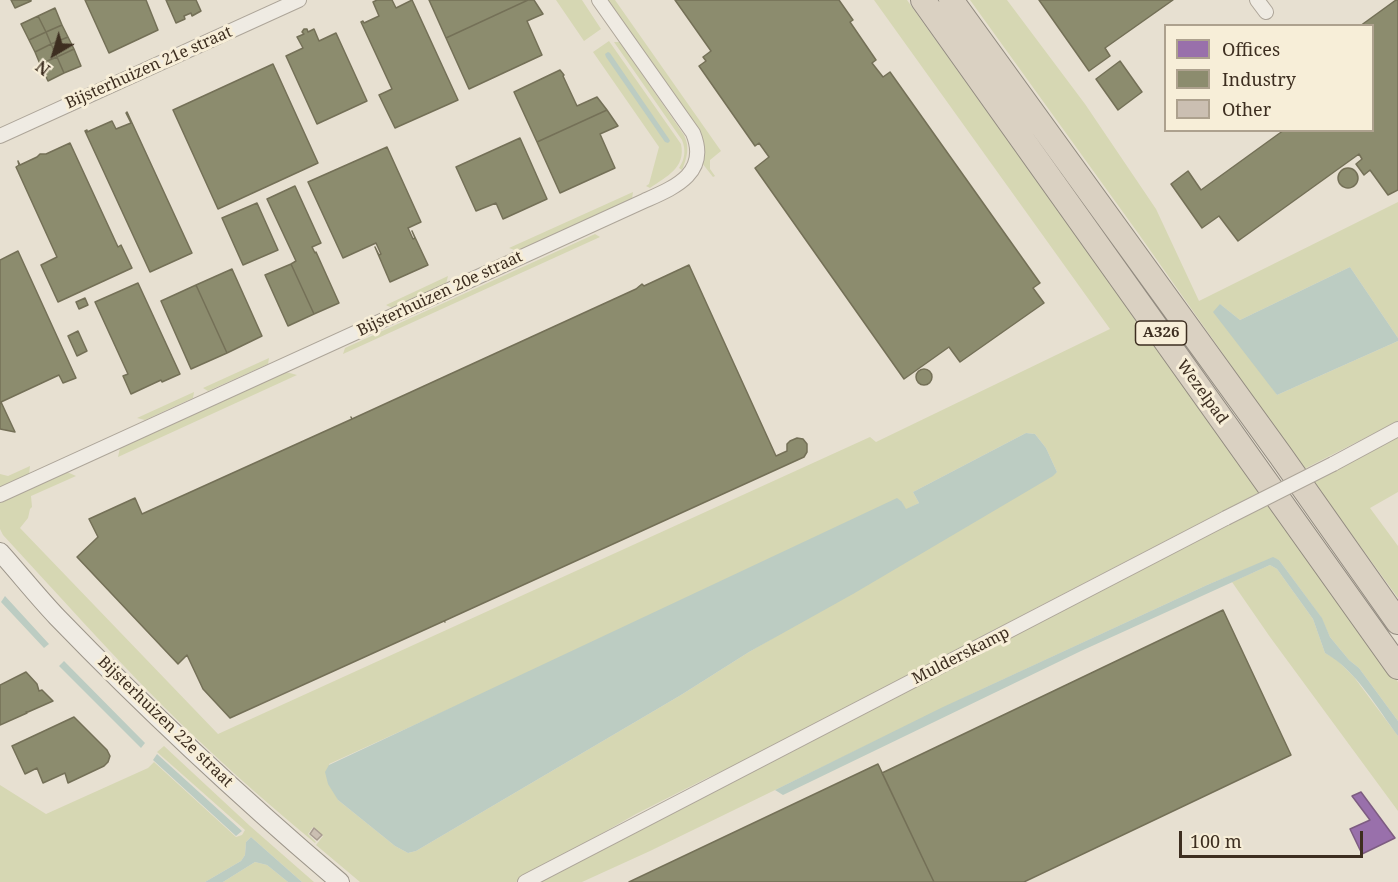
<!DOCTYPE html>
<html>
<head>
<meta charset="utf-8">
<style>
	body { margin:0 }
	#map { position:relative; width:1398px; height:882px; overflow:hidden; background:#e7e0d1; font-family:"Noto Serif",serif }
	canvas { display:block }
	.legend { position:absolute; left:1164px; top:24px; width:210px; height:108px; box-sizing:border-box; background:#f7eed8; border:2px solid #ada18e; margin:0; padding:8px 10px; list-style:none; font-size:18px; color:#3d2e20 }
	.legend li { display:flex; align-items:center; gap:12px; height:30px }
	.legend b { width:30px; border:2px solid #ada18e }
	.north { position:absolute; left:24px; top:24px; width:60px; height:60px; -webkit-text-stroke:4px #f7eed8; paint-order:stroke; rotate:218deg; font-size:16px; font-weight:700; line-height:24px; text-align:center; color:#3d2e20 }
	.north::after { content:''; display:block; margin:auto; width:21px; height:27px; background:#3d2e20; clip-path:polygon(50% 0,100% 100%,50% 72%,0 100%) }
	.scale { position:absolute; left:1179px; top:831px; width:184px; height:27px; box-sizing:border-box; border:3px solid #3d2e20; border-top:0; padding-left:8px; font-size:18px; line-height:21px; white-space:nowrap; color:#3d2e20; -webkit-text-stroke:4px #f7eed8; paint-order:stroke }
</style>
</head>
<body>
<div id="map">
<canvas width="1398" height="882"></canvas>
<ul class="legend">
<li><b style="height:16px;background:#9970ab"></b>Offices</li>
<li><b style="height:16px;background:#8c8c6e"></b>Industry</li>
<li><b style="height:16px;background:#cbbfb2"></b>Other</li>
</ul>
<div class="north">N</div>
<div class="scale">100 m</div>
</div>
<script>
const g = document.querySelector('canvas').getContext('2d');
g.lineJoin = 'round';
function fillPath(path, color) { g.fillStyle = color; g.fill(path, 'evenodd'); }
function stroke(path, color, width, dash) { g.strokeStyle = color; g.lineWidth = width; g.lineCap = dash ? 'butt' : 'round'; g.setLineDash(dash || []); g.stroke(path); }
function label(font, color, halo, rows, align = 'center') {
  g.font = font + ' "Noto Serif",serif'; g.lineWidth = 6; g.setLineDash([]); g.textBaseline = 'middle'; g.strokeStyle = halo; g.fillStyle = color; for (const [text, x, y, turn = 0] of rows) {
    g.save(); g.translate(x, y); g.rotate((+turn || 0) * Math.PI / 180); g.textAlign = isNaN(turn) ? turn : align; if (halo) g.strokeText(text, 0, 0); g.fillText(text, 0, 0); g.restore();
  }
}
fillPath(new Path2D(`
	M556,0H582L601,29L584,41Z
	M607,0H615L721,151L710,160V169L715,176L713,177L702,163C705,150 703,141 697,129Z
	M874,0H907L1260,492L1034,609L800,733L777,746L707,778L636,814L516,882H360L316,845L323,836L313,827L308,834L316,842L315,843C262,799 211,754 162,705C107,650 56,592 3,535L0,529V503L67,472L76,476L31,496L32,507L30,509L28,518L20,528L218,734L870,437L876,442L1110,329ZM1026,433L1035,434L1046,448L1057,472L749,652L681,695L416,851L408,853L395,846L338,800L329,764L902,502L905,510L919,503L913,492Z
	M970,0H1007L1085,104L1156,209L1199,301L1398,202V338L1350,267L1240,320L1220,304L1277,395L1398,341V421L1304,469L1138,233Z
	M609,41L681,144C686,168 667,176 650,188L646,186L649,184L659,147L593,52Z
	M614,42H620L684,135C690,147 687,158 682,170L679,168C685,159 686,150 682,140Z
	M633,192L632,199L517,251L509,248Z
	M595,234L600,237L343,354L345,348Z
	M448,276L446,284L392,308L386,305Z
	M269,358L268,364L208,391L203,388Z
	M286,372L297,375L118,457L120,448Z
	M194,392L193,398L145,420L137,418Z
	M1398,436V492L1370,508L1398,546V598L1312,480Z
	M30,466L29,474L0,487V474L8,476Z
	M1271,502L1346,610L1398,682V721L1359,668L1349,660L1330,637L1321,617L1279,560L1273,558L1207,585L978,691L650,851L582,882H533L689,801L780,758L1068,607Z
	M1270,565L1277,569L1313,619L1325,653L1336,659L1354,677L1398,736V811L1270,637L1232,582Z
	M164,746L250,826L314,882H302L251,837L246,842L245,855L241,861L205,882H0V785L46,814L148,768L154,762L236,837L242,835L245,830L157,752Z
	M255,862L267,865L288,882H223Z`), '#d6d7b3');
fillPath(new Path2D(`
	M608,52L610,53L669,139L670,141L668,143L665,142L606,57L605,54Z
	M1350,267L1398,338V341L1277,395L1213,312L1220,304L1240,320Z
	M1026,433L1035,434L1046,448L1057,472L1053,476L853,594L749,652L681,695L416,851L408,853L395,846L338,800L328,784L325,772L329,765L897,498L902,502L906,509L919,503L913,492Z
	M1273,557L1279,560L1322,618L1330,637L1349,660L1359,668L1398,721V736C1377,708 1356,670 1325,653L1313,619L1277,569L1270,565L1081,651L783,795L775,790L943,707L1207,585Z
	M5,596L49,644L44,648L1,602Z
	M64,661L145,743L141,748L59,666Z
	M157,754L242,831L236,836L153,760Z
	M251,837L302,882H288L267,865L255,862L223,882H205L241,861L245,855L246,842Z`), '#bcccc2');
const offices = new Path2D(`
	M1361,792L1395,838L1362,854L1350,829L1370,820L1352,796Z`);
fillPath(offices, '#9970ab');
stroke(offices, '#7d5c81', 1.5);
const industry = new Path2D(`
	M11,0H31V1L15,8Z
	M85,0H146L158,30L109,53Z
	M166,0H196L201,11L192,16L191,13L184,16L185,19L176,23Z
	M377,0H392L396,8L412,0L458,100L395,128L379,95L392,89L361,22L363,21L364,23L379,16L373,2Z
	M429,0H528L446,38Z
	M528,0H534L543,14L527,21L542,55L469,89L446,38Z
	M675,0H839L853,20L850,22L876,60L872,63L883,77L890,72L1040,283L1033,288L1044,303L960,362L949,347L904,379L755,168L769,157L759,143L755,146L699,66L706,61L703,57L711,51Z
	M1039,0H1173L1105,48L1110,56L1089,71Z
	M1396,0H1398V190L1388,195L1370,170L1364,175L1356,164L1362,159L1359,154L1238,241L1219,216L1202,228L1171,184L1188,171L1201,190L1284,130H1372V26H1360Z
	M55,8L62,25L46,32L38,16Z
	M38,16L46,32L29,40L21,24Z
	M62,25L68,37L51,44L46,32Z
	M304,29H307L308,32L314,29L319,41L336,33L367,101L317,124L286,56L303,48L297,37L304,34L302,32Z
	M46,32L51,44L35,52L29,40Z
	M68,37L74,49L57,57L51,44Z
	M51,44L57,57L40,64L35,52Z
	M74,49L81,66L64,73L57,57Z
	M57,57L64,73L48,81L40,64Z
	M1120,61L1142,92L1118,110L1096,79Z
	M273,64L318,163L218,209L173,110Z
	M560,70L564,75L563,76L577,106L597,97L607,110L537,142L514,92Z
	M607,110L618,126L600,134L615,168L560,193L537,142Z
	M127,112L192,253L150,272L85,131L87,130V132L112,121L116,129L131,123L126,113Z
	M520,138L547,199L503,219L496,203L476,211L456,167Z
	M70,143L118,247L121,245L132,268L58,302L41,265L57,257L16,167L19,165L18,161L20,165L37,157L40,154H46Z
	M387,147L421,222L408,228L413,239L415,238L412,231L428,265L390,282L375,247L379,255L381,254L376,243L343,258L308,182Z
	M1338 178a10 10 0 1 1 20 0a10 10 0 1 1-20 0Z
	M295,186L321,243L312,247L315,253L316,252L339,303L314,314L291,264L296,261L267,199Z
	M257,203L278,250L243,265L222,218Z
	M18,251L76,378L63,383L59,375L1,402L15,432L0,429V260Z
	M291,264L314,314L288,326L265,275Z
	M689,265L776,456L787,451V444L790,441L797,438L803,439L807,444V452L804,457L444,621L445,622L444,621L230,718L203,689L187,655L178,664L77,557L98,537L89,519L135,498L142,514L352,419L351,417L352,419L636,289L642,284L644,286Z
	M232,269L262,336L227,353L196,285Z
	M138,283L180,374L162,382L161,380L131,394L123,376L128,374L95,302Z
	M196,285L227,353L191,369L161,301Z
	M85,298L88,305L79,309L76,302Z
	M78,331L87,351L77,356L68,336Z
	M916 377a8 8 0 1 1 16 0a8 8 0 1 1-16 0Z
	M1223,610L1291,755L1024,882H934L882,773Z
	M26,672L37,684L39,691L42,690L53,701L28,712H26L27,713L0,725V685Z
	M74,717L107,750L110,756L108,762L104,766L68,783L65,773L43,783L37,768L25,774L12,746Z
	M878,764L934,882H629Z`);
fillPath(industry, '#8c8c6e');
stroke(industry, '#747057', 1.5);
const building = new Path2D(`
	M314,828L322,835L317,840L310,834Z`);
fillPath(building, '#cbbfb2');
stroke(building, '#a89c90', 1.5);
const street = new Path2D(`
	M1257,0L1266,12
	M0,136L299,0
	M1333,464L1398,429
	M0,495L644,201C673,188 710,174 693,133L599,0
	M525,882L1226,518`);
const secondary = new Path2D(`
	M0,552C19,573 37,596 57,617C147,710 241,798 340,882`);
const highway = new Path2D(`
	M923,0L1398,667
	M951,0L1281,456L1398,622`);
stroke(street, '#ada599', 16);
stroke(secondary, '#9c958a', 20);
stroke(highway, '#928b80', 26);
stroke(street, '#efebe3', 14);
stroke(secondary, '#efebe3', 18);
stroke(highway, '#dad1c2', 24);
const streetBridge = new Path2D(`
	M1226,518L1333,464`);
stroke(streetBridge, '#ada599', 16, []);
stroke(streetBridge, '#efebe3', 14);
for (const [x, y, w] of [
	[1161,333,51]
]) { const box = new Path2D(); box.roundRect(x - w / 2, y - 12, w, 24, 4.5); g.fillStyle = '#f7eed8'; g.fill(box); stroke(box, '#3d2e20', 1.5); }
label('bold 15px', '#3d2e20', null, [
	["A326",1161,333]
]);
label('16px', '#3d2e20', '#f7eed8', [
	["Bijsterhuizen 21e straat",149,68,-24],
	["Bijsterhuizen 20e straat",440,294,-25],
	["Wezelpad",1202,392,54],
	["Mulderskamp",961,656,-27],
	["Bijsterhuizen 22e straat",165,722,44]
]);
</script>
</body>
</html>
